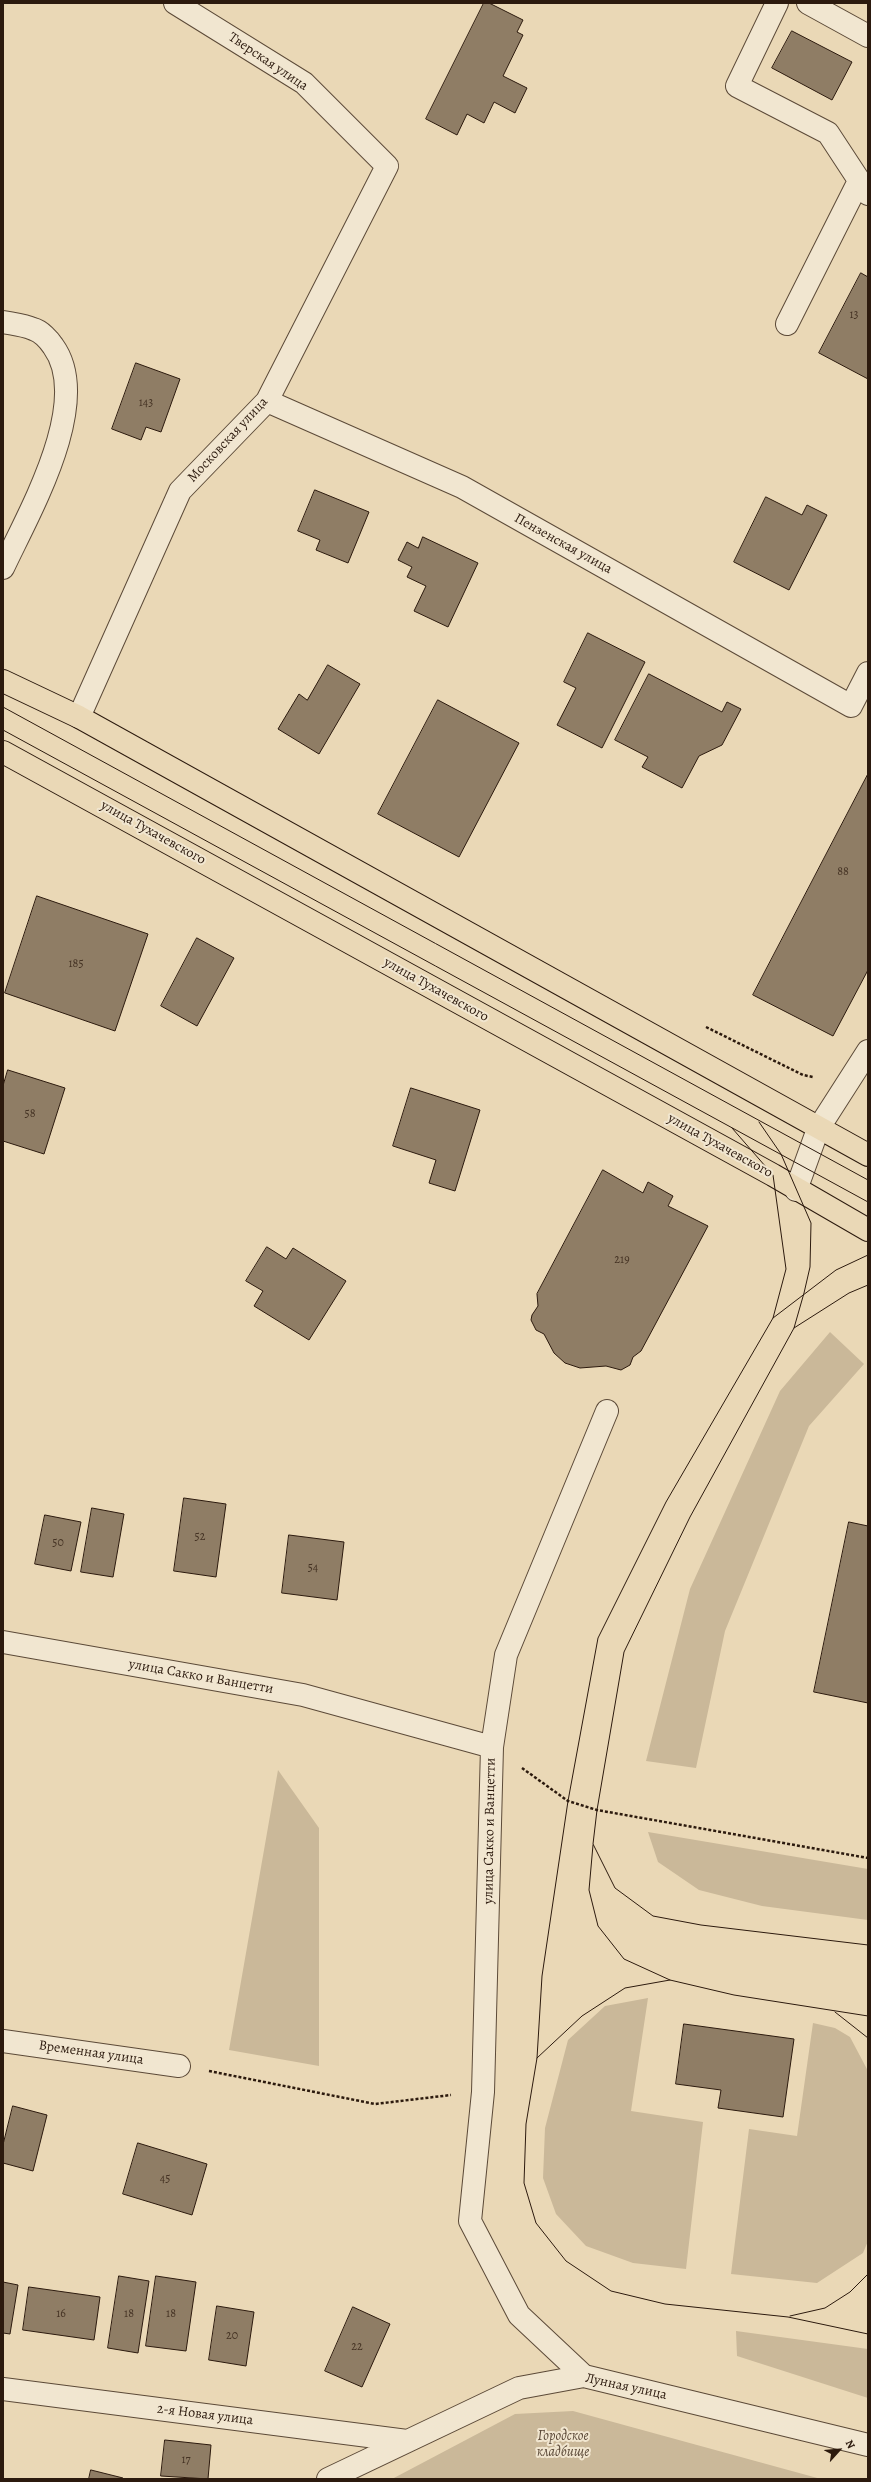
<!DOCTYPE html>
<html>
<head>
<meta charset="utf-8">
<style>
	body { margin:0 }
	#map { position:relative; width:871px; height:2482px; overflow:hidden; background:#ead8b6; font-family:Alegreya,serif }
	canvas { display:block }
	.frame { position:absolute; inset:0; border:4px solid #2c1a0e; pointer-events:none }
	.north { position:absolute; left:819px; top:2430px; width:40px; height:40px; -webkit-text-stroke:3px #f1e6d0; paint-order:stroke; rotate:63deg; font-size:11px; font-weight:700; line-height:16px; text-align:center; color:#2c1a0e }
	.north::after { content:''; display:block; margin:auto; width:14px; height:18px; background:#2c1a0e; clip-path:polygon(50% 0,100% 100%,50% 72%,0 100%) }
</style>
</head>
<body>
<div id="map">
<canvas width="871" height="2482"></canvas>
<div class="frame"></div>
<div class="north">N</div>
</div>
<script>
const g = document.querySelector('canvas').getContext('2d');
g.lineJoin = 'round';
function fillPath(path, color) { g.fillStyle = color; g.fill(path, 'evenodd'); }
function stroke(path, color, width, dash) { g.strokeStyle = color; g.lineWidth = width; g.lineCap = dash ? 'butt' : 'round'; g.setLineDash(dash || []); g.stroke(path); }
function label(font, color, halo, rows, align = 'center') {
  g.font = font + ' Alegreya,serif'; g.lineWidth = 4; g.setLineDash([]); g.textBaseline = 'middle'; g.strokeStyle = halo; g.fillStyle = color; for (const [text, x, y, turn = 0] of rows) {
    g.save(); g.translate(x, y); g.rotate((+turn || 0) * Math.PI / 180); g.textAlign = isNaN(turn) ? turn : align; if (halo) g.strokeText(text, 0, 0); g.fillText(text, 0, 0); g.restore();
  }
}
fillPath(new Path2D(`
	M830,1332L864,1364L809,1426L725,1631L696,1768L646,1761L690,1589L780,1391Z
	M278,1770L319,1828V2066L229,2050Z
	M648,1832L868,1869V1920L762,1906L699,1890L658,1862Z
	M648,1998L631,2111L703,2122L686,2269L633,2263L586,2246L556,2214L543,2178L545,2128L568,2040L605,2006Z
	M813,2023L835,2028L850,2037L868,2071V2241L863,2253L817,2283L731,2274L749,2129L797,2136Z
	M736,2331L868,2349V2398L737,2356Z
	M573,2411L821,2479H392L515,2414Z`), '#cab899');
const building = new Path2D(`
	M484,3H489L523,20L517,32L523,35L503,76L527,88L515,113L494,102L484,123L467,114L457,135L426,119Z
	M792,31L852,62L832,100L772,68Z
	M861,273L868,277V379L819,353Z
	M136,363L180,379L161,432L146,427L141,440L112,429Z
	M315,490L369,512L348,563L316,550L320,540L298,531Z
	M766,497L802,515L807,505L827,515L789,590L734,562Z
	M423,537L478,563L448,627L414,611L426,586L407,577L412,567L398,560L407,542L418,548Z
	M588,633L645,662L602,748L557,725L576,688L564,682Z
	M328,665L360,684L319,754L278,729L299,694L307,700Z
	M649,674L722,712L727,702L741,709L722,745L699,756L682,788L642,767L648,757L615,740Z
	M438,700L519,743L459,857L378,814Z
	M868,774V970L833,1036L753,995Z
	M37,896L148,934L115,1031L5,993Z
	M197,938L234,958L197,1026L161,1006Z
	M8,1070L65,1088L44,1154L3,1141V1086Z
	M411,1088L480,1110L455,1191L429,1183L436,1160L393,1146Z
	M603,1170L643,1193L648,1182L673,1196L668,1206L708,1226L641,1351L633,1357L630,1365L621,1370L606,1366L580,1368L565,1363L554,1353L544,1334L536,1330L531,1320L532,1315L538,1306L537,1294Z
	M267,1247L286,1259L293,1248L346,1281L309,1340L254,1306L263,1291L246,1281Z
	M184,1498L226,1504L216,1577L174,1571Z
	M92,1508L124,1514L113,1577L81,1572Z
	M45,1515L81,1522L71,1571L35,1564Z
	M849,1522L868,1526V1703L814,1692Z
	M289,1535L344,1542L337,1600L282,1593Z
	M684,2024L794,2039L783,2117L718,2108L721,2090L676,2084Z
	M13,2106L47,2115L33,2171L3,2163V2145Z
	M138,2143L207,2164L192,2215L123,2194Z
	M119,2276L149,2281L138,2353L108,2348Z
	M156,2276L196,2282L186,2351L146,2346Z
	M3,2282L18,2285L10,2334L3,2333Z
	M29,2287L100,2297L94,2340L23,2330Z
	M217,2306L254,2312L246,2366L209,2360Z
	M353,2307L390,2324L362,2387L325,2371Z
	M165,2440L211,2445L208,2479L161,2476Z
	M91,2470L123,2478V2479H89Z`);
fillPath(building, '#8f7d65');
stroke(building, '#2c1a0e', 1);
const minor = new Path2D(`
	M777,3L737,86L828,133L868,194
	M808,3L868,36
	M3,322C13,324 24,325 33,329C41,331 49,340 53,346C94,402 28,514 3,568
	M787,324L859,181
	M267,401L462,487L851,706L868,673
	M79,717L180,491L267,401L387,166L304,83L175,3
	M796,1190L818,1129L868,1051
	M3,1642L303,1695L492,1747
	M3,2041L179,2066
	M584,2376L519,2315L470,2221L483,2092L492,1747L506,1655L607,1411
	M3,2389L407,2441
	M328,2479L519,2388L584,2376L868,2445`);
const major = new Path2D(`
	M3,681L79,717L868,1155
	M3,752L773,1175L868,1230`);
stroke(minor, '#5c4a38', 24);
stroke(major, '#2c1a0e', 24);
stroke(new Path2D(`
	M706,1027L803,1075L813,1077
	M522,1768L568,1801L597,1810L868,1858
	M209,2071L375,2104L451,2095`), '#2c1a0e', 2.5, [3, 2]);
stroke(minor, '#f1e6d0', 22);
stroke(major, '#ead8b6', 22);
stroke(new Path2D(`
	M3,707L868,1180
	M3,730L868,1202
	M759,1122L781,1154L811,1223L810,1267L804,1293L794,1328L690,1517L624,1652L597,1810L593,1844L615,1888L653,1916L701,1925L868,1945
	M732,1128L773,1175L786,1269L773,1318L666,1502L598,1638L568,1801L542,1976L537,2058L526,2124L524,2183L536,2223L566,2261L611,2291L665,2304L788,2317L868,2334
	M773,1318L836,1270L868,1255
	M794,1328L849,1293L868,1285
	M593,1845L589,1890L598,1926L624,1959L670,1980
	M835,2012L868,2038
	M537,2058L582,2016L625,1988L670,1980L734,1995L868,2016
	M790,2316L825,2308L850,2292L868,2274`), '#2c1a0e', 1);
label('12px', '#453324', null, [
	["13",854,315],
	["143",146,403],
	["88",843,872],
	["185",76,964],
	["58",30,1114],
	["219",622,1260],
	["52",200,1537],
	["50",58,1543],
	["54",313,1568],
	["45",165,2179],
	["16",61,2314],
	["18",129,2314],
	["18",171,2314],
	["20",232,2336],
	["22",357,2347],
	["17",186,2460]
]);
label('14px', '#2c1a0e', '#f1e6d0', [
	["Тверская улица",268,62,34],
	["Московская улица",228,440,-47],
	["Пензенская улица",563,544,29],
	["улица Тухачевского",153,833,29],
	["улица Тухачевского",436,990,29],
	["улица Тухачевского",720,1146,29],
	["улица Сакко и Ванцетти",201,1677,10],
	["улица Сакко и Ванцетти",490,1831,-89],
	["Временная улица",91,2053,8],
	["Лунная улица",626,2387,12],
	["2-я Новая улица",205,2415,7]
]);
label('italic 14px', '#5b4938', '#f1e6d0', [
	["Городское",563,2437],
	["кладбище",563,2453]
]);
</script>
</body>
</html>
